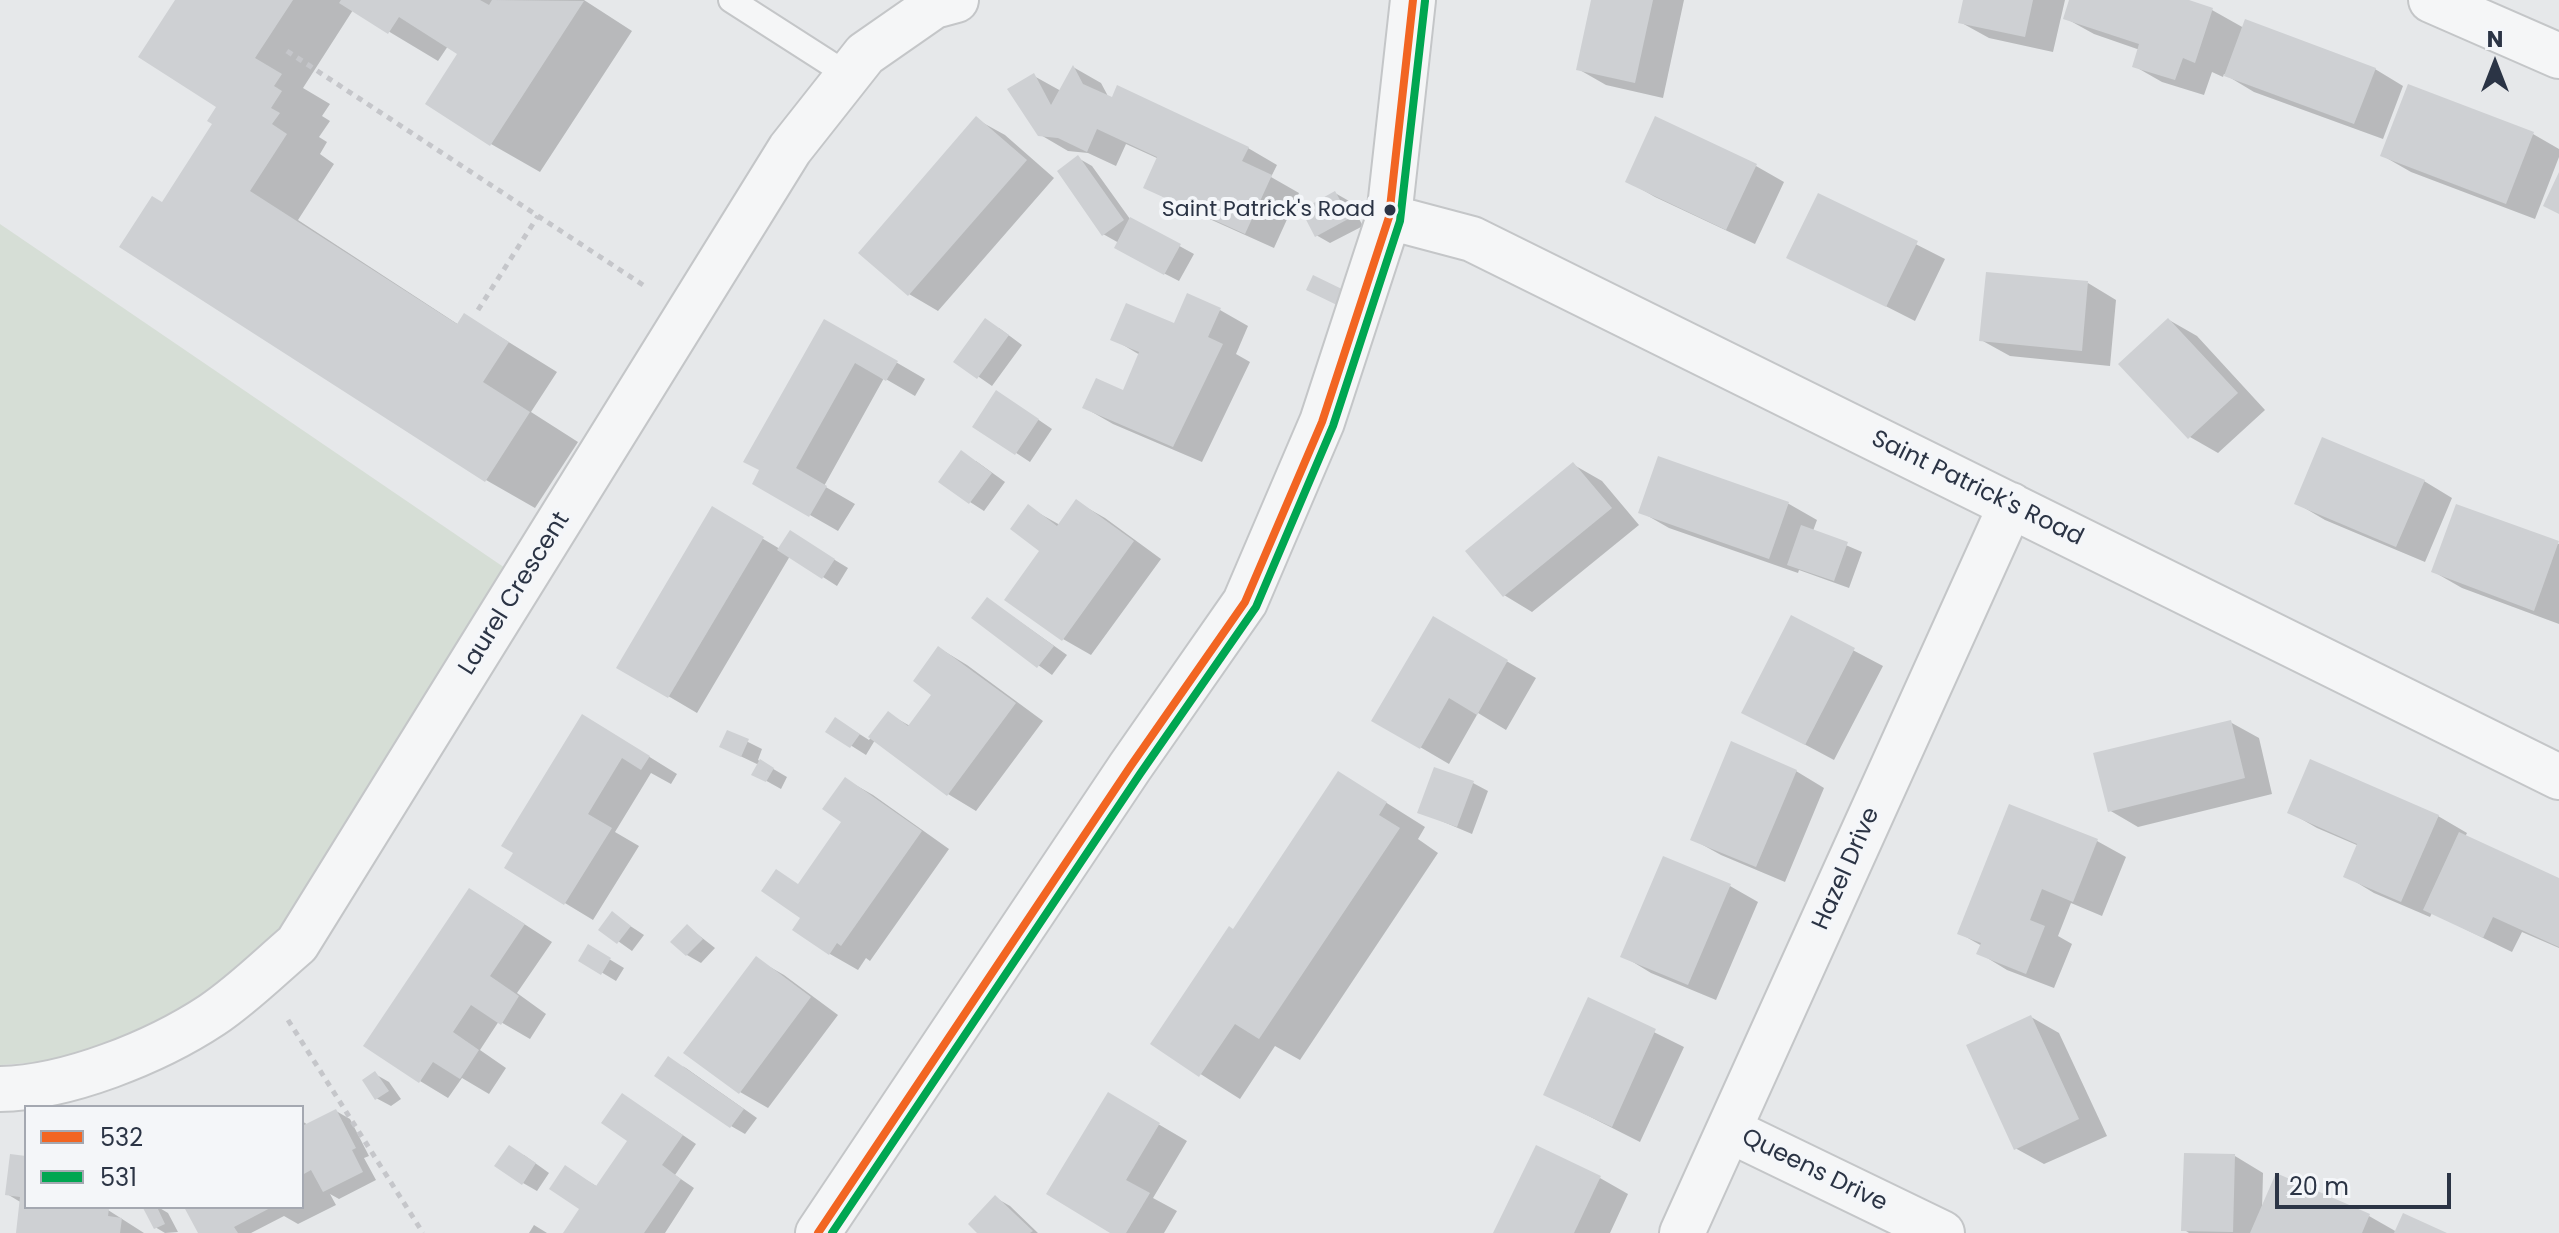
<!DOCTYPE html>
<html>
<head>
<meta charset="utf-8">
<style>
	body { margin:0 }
	#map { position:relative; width:2559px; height:1233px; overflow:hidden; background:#e6e8ea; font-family:Poppins,sans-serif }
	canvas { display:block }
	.legend { position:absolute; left:24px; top:1105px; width:280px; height:104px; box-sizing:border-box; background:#f4f6f9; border:2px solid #a4a8b1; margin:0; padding:10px 14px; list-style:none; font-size:24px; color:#2b3445 }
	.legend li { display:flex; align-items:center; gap:16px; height:40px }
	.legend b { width:40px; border:2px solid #a4a8b1 }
	.north { position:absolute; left:2455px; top:24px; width:80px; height:80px; -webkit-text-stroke:6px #f4f6f9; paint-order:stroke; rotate:0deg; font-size:22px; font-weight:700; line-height:32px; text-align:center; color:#2b3445 }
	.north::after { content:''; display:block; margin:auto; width:28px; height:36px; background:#2b3445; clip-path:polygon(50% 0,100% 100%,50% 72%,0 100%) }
	.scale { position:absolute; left:2275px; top:1173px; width:176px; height:36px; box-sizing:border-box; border:4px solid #2b3445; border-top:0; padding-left:10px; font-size:24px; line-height:28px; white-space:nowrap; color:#2b3445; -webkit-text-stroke:6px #f4f6f9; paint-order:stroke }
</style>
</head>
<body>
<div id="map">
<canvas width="2559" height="1233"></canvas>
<ul class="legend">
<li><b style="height:10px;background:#f26522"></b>532</li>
<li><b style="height:10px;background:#00a651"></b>531</li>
</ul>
<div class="north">N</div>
<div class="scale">20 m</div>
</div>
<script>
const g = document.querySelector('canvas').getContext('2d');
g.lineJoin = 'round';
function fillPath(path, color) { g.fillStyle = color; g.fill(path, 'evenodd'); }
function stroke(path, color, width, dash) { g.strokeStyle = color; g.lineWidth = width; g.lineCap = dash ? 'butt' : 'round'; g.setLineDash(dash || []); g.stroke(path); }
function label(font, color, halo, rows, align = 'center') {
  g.font = font + ' Poppins,sans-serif'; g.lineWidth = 8; g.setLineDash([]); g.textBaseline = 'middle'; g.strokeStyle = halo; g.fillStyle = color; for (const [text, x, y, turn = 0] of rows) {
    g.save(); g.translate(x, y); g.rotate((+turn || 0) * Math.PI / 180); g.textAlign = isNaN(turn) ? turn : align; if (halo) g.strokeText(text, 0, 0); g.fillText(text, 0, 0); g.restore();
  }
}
fillPath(new Path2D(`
	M0,224L505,568L296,912L262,952L201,1000L72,1060L0,1065Z`), '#d6ded6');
fillPath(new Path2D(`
	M177,0H584L632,31L540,172L491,144L460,53L448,46L438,61L353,10L303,88L330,104L322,116L330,121L319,137L327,142L320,154L334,164L298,220L459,325L465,315L557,372L531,412L578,442L535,508L486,480L164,204L215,124L219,106Z
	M1593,0H1684L1663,98L1606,85L1578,69Z
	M1965,0H2065L2053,52L1989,38L1960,22Z
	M2071,0H2183L2212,10L2244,28L2375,69L2403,86L2383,139L2254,92L2224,74L2223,77L2212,72L2204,95L2162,82L2134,66L2140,50L2094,34L2065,18Z
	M1073,67L1101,83L1109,98L1113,100L1118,88L1248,148L1277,165L1271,177L1299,193L1274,248L1174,203L1146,187L1159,159L1126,144L1116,166L1088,153L1068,151L1039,134L1034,76L1061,91Z
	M976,119L1005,135L1054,178L938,311L909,294L860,253Z
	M1656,119L1756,166L1784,182L1755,244L1655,197L1627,181Z
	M2533,134L2559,149V157L2535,219L2411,172L2383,156Z
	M1078,158L1092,166L1130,219L1194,254L1179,281L1130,256L1119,243L1103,234Z
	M1335,193L1349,201L1363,226L1330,243L1316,235Z
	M1819,195L1945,259L1915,321L1789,257Z
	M2088,283L2116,300L2110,366L2010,356L1981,340Z
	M1220,310L1248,326L1236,354L1250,362L1202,462L1113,424L1085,408L1124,392L1140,355L1113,339L1175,326Z
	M2169,320L2197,336L2265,410L2218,453L2190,437Z
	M825,321L925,379L915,396L884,378L824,486L855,504L838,531L754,483Z
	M999,328L1022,345L992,386L956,361Z
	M1011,401L1052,429L1030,462L975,426Z
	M1659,459L1789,504L1817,520L1813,531L1862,552L1849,588L1799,570L1798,573L1669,528L1641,512Z
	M976,461L1005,482L984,511L970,502Z
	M1574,465L1602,481L1639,525L1532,612L1504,595Z
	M2424,481L2452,498L2425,562L2325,520L2296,503Z
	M1077,502L1105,518L1161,559L1091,655L1063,639L1028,507L1060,525Z
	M2458,507L2559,544V624L2462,588L2434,572Z
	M713,509L780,549L804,541L848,568L837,586L790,556L697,713L619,667Z
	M988,599L1067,655L1052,675L973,618Z
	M1792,618L1883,666L1834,760L1744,712Z
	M1433,619L1536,678L1506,730L1478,713L1449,764L1374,720Z
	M939,648L967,665L1043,721L976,811L948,794L875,740L866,755L828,731L850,728L869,740L889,714L910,726L934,694Z
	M2230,722L2259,738L2272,794L2138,827L2109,810Z
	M728,732L762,749L758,760L787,777L781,789L754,774L759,765L736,754Z
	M611,733L677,774L671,784L651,773L615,832L639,846L593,920L507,868Z
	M1435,769L1473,783L1488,791L1472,834L1420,812Z
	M1796,771L1824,788L1785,882L1721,855L1692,839Z
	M1339,773L1425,827L1418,839L1438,853L1300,1060L1275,1046L1240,1099L1153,1044L1234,931Z
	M845,779L873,795L949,849L870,961L866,958L858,970L830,954L803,918L800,885L844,822Z
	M2010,806L2097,841L2126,857L2102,916L2071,903L2058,936L2072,944L2054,988L2007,970L1979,953L1982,946L1959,933Z
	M2289,812L2438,816L2467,833L2465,837L2559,880V948L2522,932L2512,952L2432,913L2430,917L2374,893L2346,876L2359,846L2317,828Z
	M1730,886L1758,902L1716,1000L1651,973L1623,956Z
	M498,907L552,942L517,993L546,1014L530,1039L499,1021L480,1050L506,1068L489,1094L462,1078L448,1098L420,1081Z
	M612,914L644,935L632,951L601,929Z
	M687,926L715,948L701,963L687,955Z
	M589,947L624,968L616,981L581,960Z
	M756,959L784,975L838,1015L768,1108L740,1092Z
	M1589,1000L1684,1047L1640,1142L1545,1094Z
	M2031,1017L2059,1033L2107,1136L2044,1164L2015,1148Z
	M683,1066L757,1118L745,1134L731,1126Z
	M375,1074L389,1082L401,1099L391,1106L376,1098Z
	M637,1104L696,1144L675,1175L694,1188L665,1233H566L582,1209L566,1168L598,1187L630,1140Z
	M336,1111L350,1119L369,1156L364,1158L376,1180L339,1199L330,1194L336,1205L298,1224L284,1216L251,1233H200L187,1207H302V1121L308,1125Z
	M1136,1111L1187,1141L1153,1198L1177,1211L1164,1233H1114Z
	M524,1155L549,1173L537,1191L523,1183Z
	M2235,1156L2263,1173L2262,1210L2277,1176L2369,1216L2397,1232L2442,1233H2189L2183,1229Z
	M26,1158V1207H86L108,1210L144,1233H18L22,1203L7,1194Z
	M1600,1178L1628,1194L1610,1233H1495Z
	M996,1198L1010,1206L1038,1233H980Z
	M149,1207H158L168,1213L178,1232L165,1233L155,1227L146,1209Z
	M534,1225L547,1233H529Z`), '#0003');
fillPath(new Path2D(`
	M175,0H293L255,58L282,74L274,86L282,91L271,108L280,113L272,124L287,134L250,191L457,324L464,313L509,342L483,382L530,412L485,482L119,247L152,196L162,202L212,124L207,121L216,107L138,57Z
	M341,0H480L489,5L492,0L584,1L490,146L425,104L457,54L399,17L388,34L339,3Z
	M1591,0H1653L1635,83L1576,70Z
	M1963,0H2033L2025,37L1958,23Z
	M2069,0H2189L2213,8L2195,63L2183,58L2175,80L2132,67L2139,44L2063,19Z
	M2245,19L2376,68L2354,124L2224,76Z
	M1073,65L1083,84L1112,97L1117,85L1249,147L1242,161L1272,175L1245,234L1143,188L1157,157L1097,129L1087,152L1058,138L1038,136L1007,89L1034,73L1051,105Z
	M2408,84L2534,132L2506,204L2380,156Z
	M976,116L1027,160L908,296L858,253Z
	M1655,116L1757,164L1726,230L1625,182Z
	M1078,155L1124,220L1102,236L1057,171Z
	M2559,172V214L2543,206Z
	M1335,191L1350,218L1315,237L1301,210Z
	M1818,193L1918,241L1886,307L1786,258Z
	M1130,217L1181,244L1164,275L1114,248Z
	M1986,272L2088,281L2082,351L1979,341Z
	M1313,275L1348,292L1341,307L1306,290Z
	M1187,293L1221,308L1208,337L1223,344L1173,447L1082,408L1096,378L1123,390L1134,364L1139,352L1110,340L1126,303L1174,323Z
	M985,318L1009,335L977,379L953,362Z
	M2168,318L2238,393L2188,439L2118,364Z
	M824,319L898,361L886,381L855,363L796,468L827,486L809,517L752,484L759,470L743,462Z
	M996,390L1039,419L1015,455L972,427Z
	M2322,437L2425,480L2396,547L2294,504Z
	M961,450L992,473L969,504L938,482Z
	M1658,456L1789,502L1769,559L1638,513Z
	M1573,462L1612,508L1503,597L1465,551Z
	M1076,499L1134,541L1062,641L1004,600L1039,551L1010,529L1028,504L1057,526Z
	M2456,504L2559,541L2534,611L2431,572Z
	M712,506L764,537L668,698L616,668Z
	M1801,525L1848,542L1834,581L1787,565Z
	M790,530L835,559L822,579L777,550Z
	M987,597L1054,646L1037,668L971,618Z
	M1791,615L1855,648L1805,745L1741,713Z
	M1433,616L1508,660L1477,715L1449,698L1420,749L1371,721Z
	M938,646L1016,703L947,796L868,737L888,711L908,726L931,695L913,681Z
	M582,714L650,756L641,770L622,758L588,814L612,828L564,905L504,868L513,853L501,846Z
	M835,717L860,734L850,748L825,732Z
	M2231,720L2245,778L2108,812L2093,753Z
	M727,730L749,739L741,757L719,747Z
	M1731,741L1797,770L1756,867L1690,840Z
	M760,759L774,768L766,782L751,775Z
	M2310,759L2439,815L2401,902L2343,877L2357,844L2287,813Z
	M1434,767L1474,781L1457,827L1417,813Z
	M1338,771L1387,802L1379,815L1400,828L1259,1039L1235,1024L1199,1077L1150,1044L1229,926L1233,929Z
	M845,777L922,831L841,946L837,943L829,955L792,930L800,918L761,891L776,869L798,884L841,822L822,809Z
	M2009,804L2098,839L2073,902L2042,889L2030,920L2045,926L2026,974L1976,954L1981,943L1957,934Z
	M2459,832L2559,878V947L2493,917L2483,938L2423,910Z
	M1663,856L1731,884L1688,985L1620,957Z
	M469,888L525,924L490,976L519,996L501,1025L471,1005L453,1032L479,1050L460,1079L433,1062L419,1083L363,1046Z
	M612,911L631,926L617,944L598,930Z
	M687,924L703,939L686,956L670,942Z
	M588,944L611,958L601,975L578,961Z
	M756,956L811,997L739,1094L683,1053Z
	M1588,997L1656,1029L1612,1127L1543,1095Z
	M2031,1015L2079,1119L2014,1150L1966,1045Z
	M668,1056L744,1109L730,1128L654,1076Z
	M375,1071L389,1091L375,1100L362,1080Z
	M1108,1092L1160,1123L1126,1180L1150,1193L1126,1233H1110L1046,1194Z
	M622,1093L683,1135L662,1165L681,1179L644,1233H563L579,1209L549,1189L565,1165L596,1186L627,1141L601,1123Z
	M336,1109L356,1148L352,1150L363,1172L323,1192L311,1170L302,1175V1126Z
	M509,1145L536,1163L522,1185L494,1166Z
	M1536,1145L1601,1176L1574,1233H1493Z
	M2184,1153L2235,1154L2233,1232L2181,1231Z
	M10,1154L26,1156V1207L109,1208L108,1216L122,1218L120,1233H16L20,1197L5,1195Z
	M2276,1173L2370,1214L2362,1233H2250Z
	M995,1195L1033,1231L1030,1233H977L968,1224Z
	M157,1207L165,1224L154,1229L143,1208Z
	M184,1207H272L234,1227L238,1233H198Z
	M2403,1213L2447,1233H2394Z`), '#ced0d3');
const lane = new Path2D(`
	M731,0L848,75`);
const street = new Path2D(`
	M2431,0L2559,56
	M1389,217L1472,239L2559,777
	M0,1089C67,1088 156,1052 212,1015C242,995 269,968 297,944L790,149L865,54L934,6L956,0
	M1729,1130L1942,1233
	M818,1233L1130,767L1245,602L1322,422L1389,217L1413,0
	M1682,1233L2011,505`);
stroke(lane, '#c4c6c8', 28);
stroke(street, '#c4c6c8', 48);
stroke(new Path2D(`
	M287,51L643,285
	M478,310L538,216
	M288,1020L423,1233`), '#c5c6ca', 5, [6, 6]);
stroke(lane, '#f5f6f7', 24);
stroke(street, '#f5f6f7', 44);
stroke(new Path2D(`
	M818,1233L1130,767L1245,602L1322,422L1389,217L1413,0`), '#f26522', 8);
stroke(new Path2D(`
	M832,1233L1140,774L1256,607L1333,426L1400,221L1425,1`), '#00a651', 8);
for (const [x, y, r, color] of [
	[1390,210,7,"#2b3445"]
]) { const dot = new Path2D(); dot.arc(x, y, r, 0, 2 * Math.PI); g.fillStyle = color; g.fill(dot); stroke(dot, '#f4f6f9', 3); }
label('22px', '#2b3445', '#f4f6f9', [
	["Saint Patrick's Road",1375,210]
], 'right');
label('24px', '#2b3445', '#f4f6f9', [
	["Saint Patrick's Road",1977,489,26],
	["Laurel Crescent",515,594,-58],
	["Hazel Drive",1847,869,-66],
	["Queens Drive",1814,1171,26]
]);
</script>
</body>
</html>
